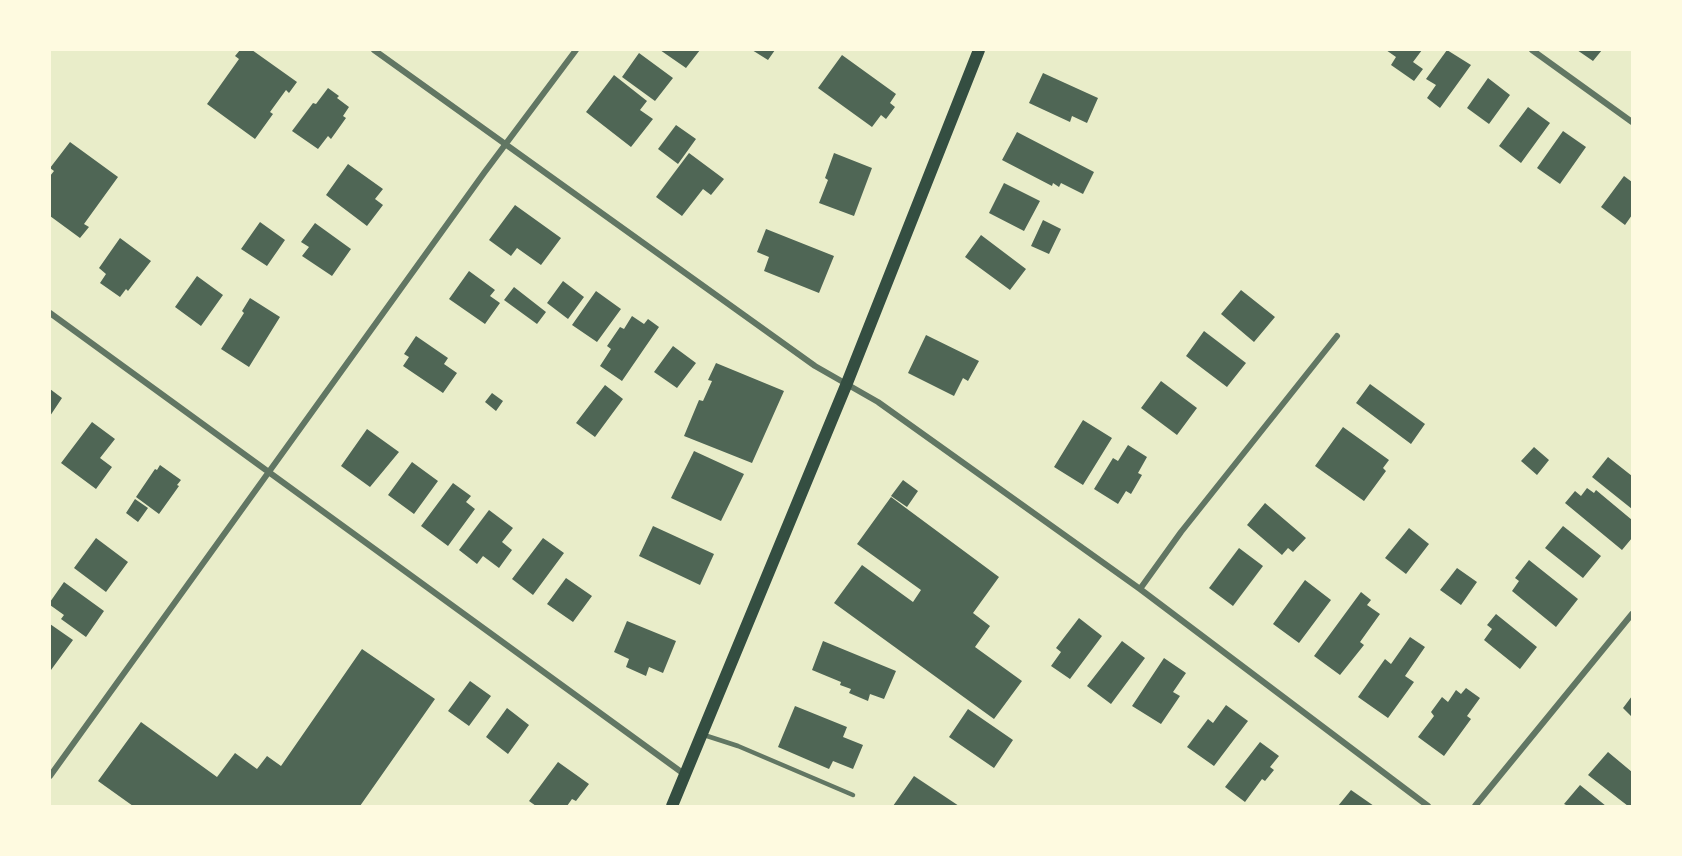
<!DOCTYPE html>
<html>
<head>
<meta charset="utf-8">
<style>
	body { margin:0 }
	#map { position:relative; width:1682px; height:856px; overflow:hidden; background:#e9edc9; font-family:Montserrat,sans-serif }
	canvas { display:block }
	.frame { position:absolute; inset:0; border:51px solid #fefae0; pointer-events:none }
</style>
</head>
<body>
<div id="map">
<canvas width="1682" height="856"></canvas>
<div class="frame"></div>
</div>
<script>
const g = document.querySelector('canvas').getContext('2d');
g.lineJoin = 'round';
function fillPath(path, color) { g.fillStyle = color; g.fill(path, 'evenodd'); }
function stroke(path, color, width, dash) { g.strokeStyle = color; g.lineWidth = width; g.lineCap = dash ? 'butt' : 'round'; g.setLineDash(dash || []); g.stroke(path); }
fillPath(new Path2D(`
	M240,50H252L297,82L289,93L286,90L270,112L273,114L255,139L207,104L239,59L235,56Z
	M660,50H700L686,68Z
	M752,50H775L768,60Z
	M1386,50H1422L1413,62L1423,69L1414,81L1391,65L1396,57Z
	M1447,50L1471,65L1440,108L1427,98L1436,85L1426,79Z
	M1577,50H1602L1593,61Z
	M639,53L673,78L655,101L622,77Z
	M842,55L896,94L890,103L895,107L886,119L881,115L872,127L818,88Z
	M1043,73L1098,98L1087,123L1072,116L1070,122L1029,103Z
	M614,75L647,101L640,110L653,119L631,147L586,112Z
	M1488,78L1510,95L1489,124L1467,108Z
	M328,88L339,96L337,98L349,107L343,116L346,118L331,139L328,136L318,149L292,131L313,103L316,104Z
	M1528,107L1550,123L1521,163L1499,146Z
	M676,125L696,139L678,164L658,149Z
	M1563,131L1586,147L1560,184L1537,168Z
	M1017,132L1094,172L1083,194L1061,183L1059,187L1053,183L1052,186L1002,160Z
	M70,142L118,177L84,224L89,227L80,238L50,216V176L54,171L50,168Z
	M689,153L724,179L711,195L703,189L682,216L656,197Z
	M834,153L872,168L854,216L819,203L828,180L825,178Z
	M348,164L383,189L375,199L383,205L367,226L326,195Z
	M1624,176L1632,182V215L1625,225L1601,207Z
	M1004,183L1040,201L1024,231L989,213Z
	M515,205L561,238L541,265L517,248L511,256L489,240Z
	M1043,220L1061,229L1049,254L1031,246Z
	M260,222L285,240L267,266L241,249Z
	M315,223L351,249L332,276L302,256L309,247L301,242Z
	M766,229L834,256L819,293L764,271L769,257L757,252Z
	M981,235L1026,269L1010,290L965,257Z
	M120,238L151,261L128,291L126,289L120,297L100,283L106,274L99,268Z
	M469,271L495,290L490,296L500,303L485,324L449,299Z
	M197,276L223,295L201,326L175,307Z
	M563,281L584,297L568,319L547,303Z
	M514,287L546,312L537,324L504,300Z
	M1241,290L1275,317L1254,342L1221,314Z
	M596,291L621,309L597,342L572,325Z
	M250,298L280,317L249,367L221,349L244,313L242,311Z
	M632,316L644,324L648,319L659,327L622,381L600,366L611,349L607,346L620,327L624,329Z
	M1204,331L1246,363L1227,387L1186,356Z
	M926,335L979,361L968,381L963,378L954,396L908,373Z
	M416,336L448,358L444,364L457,373L443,393L403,366L409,357L404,354Z
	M673,346L696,363L677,388L654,372Z
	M716,363L784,391L752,463L684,436L699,400L703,401L712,381L708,380Z
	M1161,381L1197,408L1177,435L1141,408Z
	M1370,384L1425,424L1411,444L1356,403Z
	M605,385L623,399L595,437L576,423Z
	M50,389L62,398L50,416Z
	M492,393L503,401L496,411L485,402Z
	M1083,420L1112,438L1083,485L1054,467Z
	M92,422L115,439L100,458L112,467L96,489L61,463Z
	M1343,427L1389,460L1383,468L1386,471L1364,501L1315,466Z
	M367,429L399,452L370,487L341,466Z
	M1128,445L1147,457L1138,473L1142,475L1131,494L1126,491L1118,504L1094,489L1113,458L1118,461Z
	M1534,447L1549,460L1537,475L1521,461Z
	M694,451L744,474L721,521L671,498Z
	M1608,457L1632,476V509L1592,477Z
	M412,462L438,481L414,514L388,495Z
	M160,465L181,480L177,485L179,486L159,514L136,497L155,469L157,470Z
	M903,480L918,491L907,507L891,496Z
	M453,483L471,496L466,502L475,509L448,546L421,526Z
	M1587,488L1594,493L1596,490L1632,520V538L1622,550L1565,503L1575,491L1581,496Z
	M891,497L999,577L973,613L990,626L975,647L1022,681L994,719L834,603L862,565L913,602L921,590L857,544Z
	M135,499L148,508L138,522L126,513Z
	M1265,503L1306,538L1293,552L1288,548L1282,555L1247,525Z
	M489,510L513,528L502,542L512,550L499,568L483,556L477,564L459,550Z
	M653,526L714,554L700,585L639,556Z
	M1563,526L1601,556L1583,578L1545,548Z
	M1409,528L1429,544L1406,574L1385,558Z
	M96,538L128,562L106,592L74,568Z
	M543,538L564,553L533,595L512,579Z
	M1239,548L1263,566L1233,606L1209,588Z
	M1529,560L1578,599L1556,627L1512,591L1519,581L1515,578Z
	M1457,568L1477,582L1461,605L1440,590Z
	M566,578L592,596L573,622L547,604Z
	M1305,580L1331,600L1299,643L1273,624Z
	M64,582L104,611L86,637L61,619L64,615L50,605V602Z
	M1361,592L1371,600L1367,605L1380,614L1360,642L1364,645L1340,675L1314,656Z
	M1496,614L1537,647L1520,669L1484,640L1492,629L1487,625Z
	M1079,618L1102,636L1070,679L1051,666L1061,652L1056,648Z
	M627,621L676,641L663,673L649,667L646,676L626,667L629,659L614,652Z
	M50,624L73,640L51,670L50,669Z
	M1410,637L1425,647L1405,676L1414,682L1388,718L1358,697L1385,659L1391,664Z
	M823,641L896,671L884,699L870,694L868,701L849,693L851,689L840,685L841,682L812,670Z
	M1122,641L1145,658L1111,704L1087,686Z
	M362,649L435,699L360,806H133L98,781L141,722L217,777L235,753L257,769L267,756L281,766Z
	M1164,658L1186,673L1173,692L1180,696L1161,724L1132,706Z
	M470,681L491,696L469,726L448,711Z
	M1466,688L1480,698L1467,716L1471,719L1444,756L1418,737L1434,716L1431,712L1442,697L1448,702L1456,690L1461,694Z
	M1632,696V717L1623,708Z
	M1226,705L1248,721L1214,766L1187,747L1208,719L1213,723Z
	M795,706L847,727L843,737L863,745L853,769L833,761L829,769L778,747Z
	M507,708L529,725L508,754L486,737Z
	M968,709L1013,740L994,768L949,737Z
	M1260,742L1279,756L1270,767L1274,770L1265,781L1262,779L1245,802L1225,787Z
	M1608,752L1632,772V806H1628L1588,775Z
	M558,762L589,784L576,801L572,799L567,806H536L529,801Z
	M914,776L959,806H893Z
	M1580,785L1606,806H1568L1564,804Z
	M1351,790L1374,806H1338Z`), '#4f6655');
stroke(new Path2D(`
	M704,735L738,746L853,795`), '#617663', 4.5);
stroke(new Path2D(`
	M374,50L815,366L878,402L1140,589L1428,806
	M1532,50L1632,122
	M50,313L684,774
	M1140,589L1181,532L1337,336
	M50,776L484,173L576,50
	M1475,806L1632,614`), '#617663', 6);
stroke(new Path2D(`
	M672,806L847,383L979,50`), '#344e41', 12);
</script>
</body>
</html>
